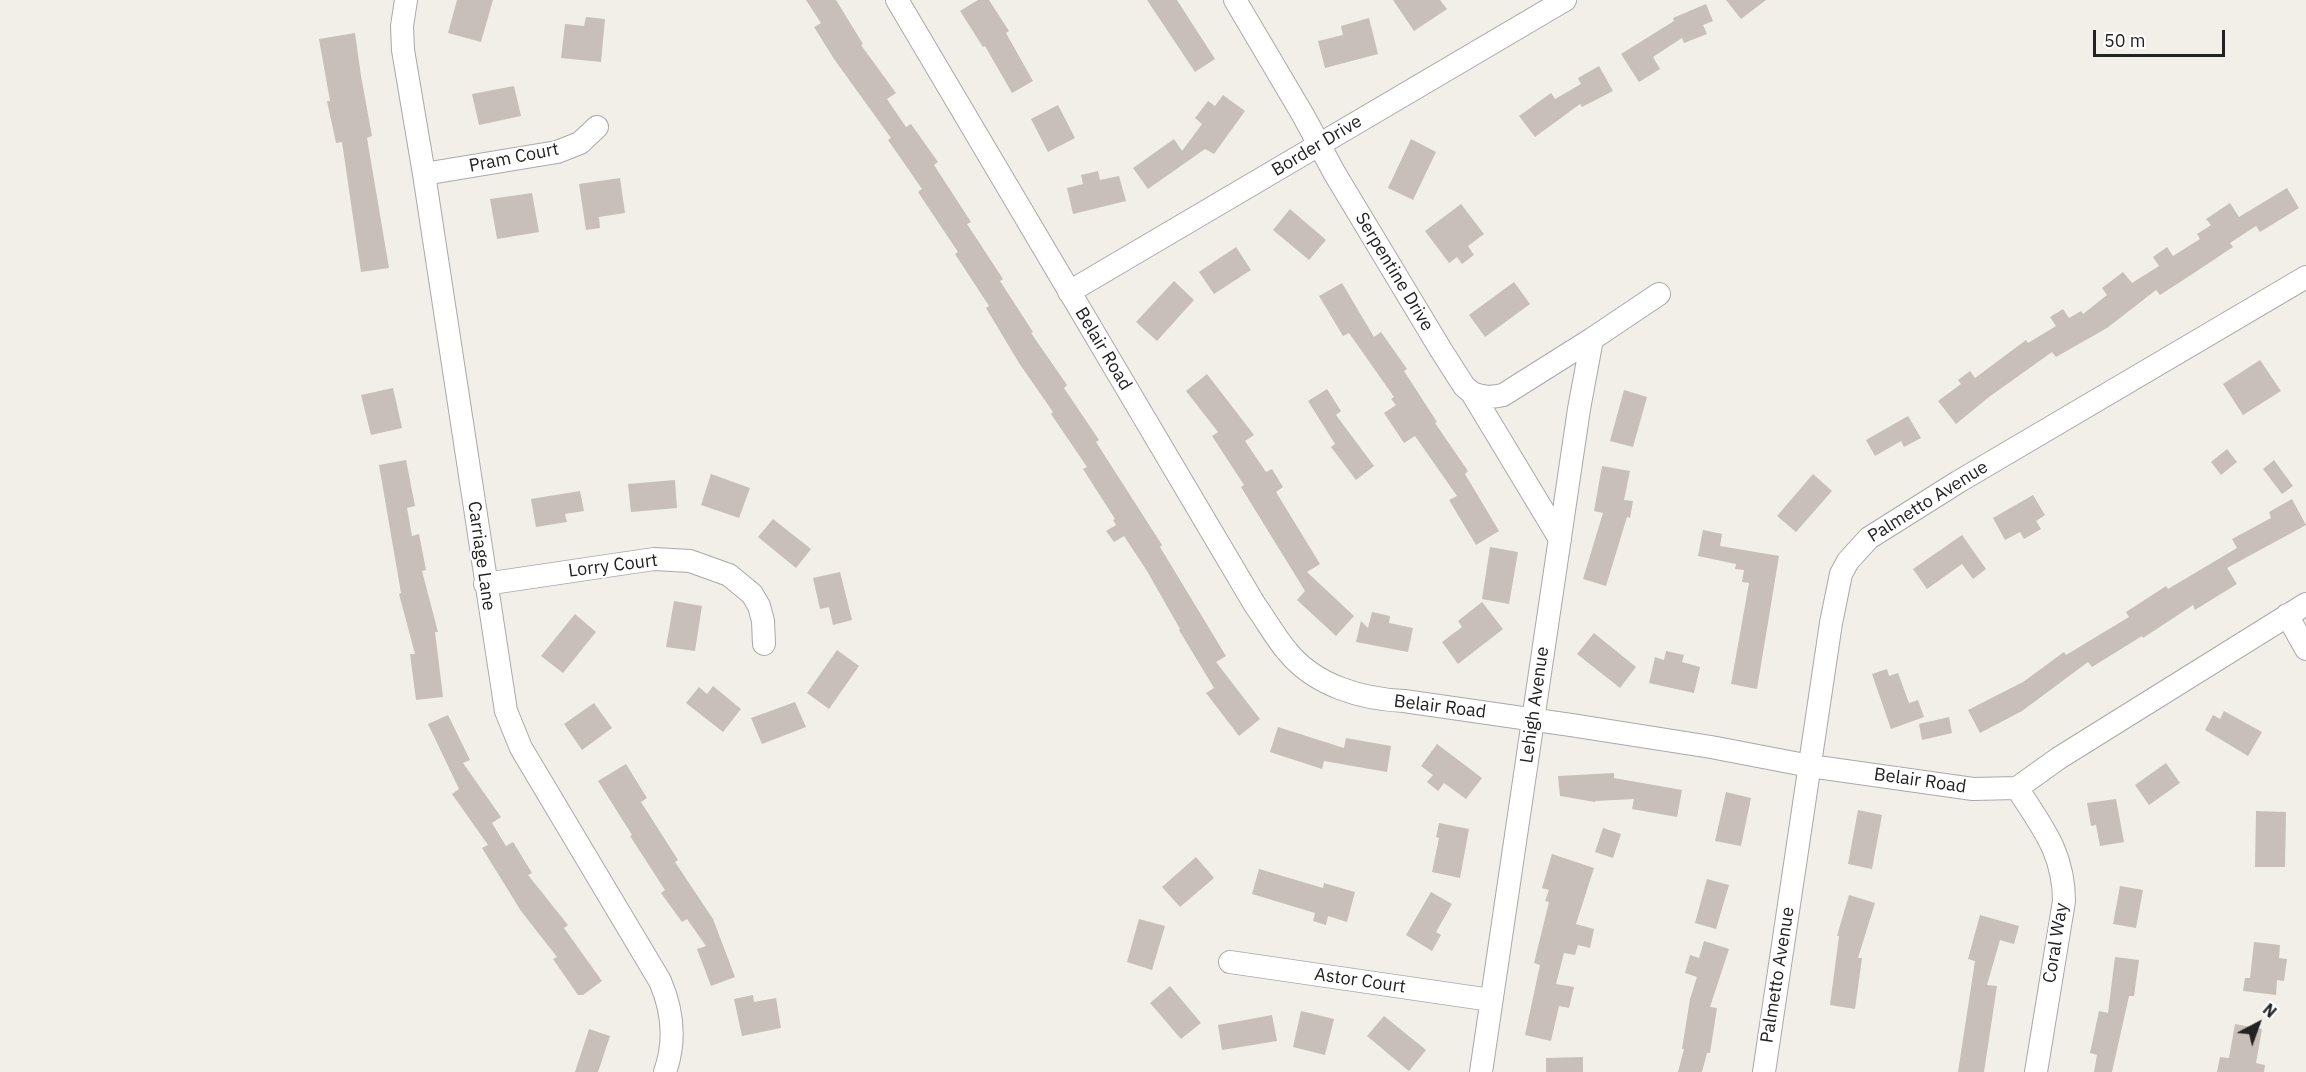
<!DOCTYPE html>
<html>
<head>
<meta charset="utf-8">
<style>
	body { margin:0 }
	#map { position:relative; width:2306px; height:1072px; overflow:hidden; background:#f2efe9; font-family:"IBM Plex Sans",sans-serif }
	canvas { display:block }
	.north { position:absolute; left:2228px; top:994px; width:60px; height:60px; -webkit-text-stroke:4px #fff; paint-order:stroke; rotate:41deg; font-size:16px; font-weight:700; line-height:24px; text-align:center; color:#222 }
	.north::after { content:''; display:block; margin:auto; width:21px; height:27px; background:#222; clip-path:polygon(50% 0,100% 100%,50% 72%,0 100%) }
	.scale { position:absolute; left:2093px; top:30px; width:132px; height:27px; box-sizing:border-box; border:3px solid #222; border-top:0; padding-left:8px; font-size:18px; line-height:21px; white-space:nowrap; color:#222; -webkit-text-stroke:4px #fff; paint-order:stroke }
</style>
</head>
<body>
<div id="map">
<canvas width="2306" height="1072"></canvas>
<div class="north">N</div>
<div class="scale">50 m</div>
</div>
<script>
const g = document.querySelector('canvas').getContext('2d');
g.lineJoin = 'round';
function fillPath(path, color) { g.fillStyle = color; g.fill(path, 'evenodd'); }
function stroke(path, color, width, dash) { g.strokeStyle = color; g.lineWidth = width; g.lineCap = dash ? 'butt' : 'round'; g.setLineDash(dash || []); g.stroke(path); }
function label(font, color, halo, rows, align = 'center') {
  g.font = font + ' "IBM Plex Sans",sans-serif'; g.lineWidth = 4.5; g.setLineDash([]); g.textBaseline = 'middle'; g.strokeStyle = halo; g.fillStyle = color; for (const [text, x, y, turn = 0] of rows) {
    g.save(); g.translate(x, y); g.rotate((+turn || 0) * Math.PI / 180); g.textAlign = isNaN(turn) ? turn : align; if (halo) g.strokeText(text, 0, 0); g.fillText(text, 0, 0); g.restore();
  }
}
fillPath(new Path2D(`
	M457,0H493L481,42L448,33Z
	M806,0H836L863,44L861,45L896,93L887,99L906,127L911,124L938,162L934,165L971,222L967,224L1003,279L1000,281L1033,332L1031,333L1067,385L1064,388L1099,440L1096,442L1162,545L1160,547L1226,656L1216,662L1260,719L1239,736L1206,693L1214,688L1179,630L1180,629L1147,571L1124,536L1114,542L1106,531L1116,525L1113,520L1115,519L1083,469L1087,467L1051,414L1053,412L1019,363L986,308L989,306L955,254L958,252L918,192L922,189L888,140L891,138L834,59L814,27L821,23Z
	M978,0H989L1009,31L1006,33L1033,81L1012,93L985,46L983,47L960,11Z
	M1147,0H1177L1215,59L1195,72Z
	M1393,0H1440L1447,9L1414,31Z
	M1726,0H1766L1741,19Z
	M1706,4L1713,21L1703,25L1707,34L1684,43L1682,38L1653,57L1660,69L1639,82L1621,54L1674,21L1673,18Z
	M586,17L605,19L601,62L561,58L565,24L584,26Z
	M1369,18L1378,54L1325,68L1318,41L1343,35L1341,26Z
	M355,33L361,76L372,136L367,138L389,268L361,272L342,142L336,143L327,101H330L319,39Z
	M1599,66L1613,91L1582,107L1580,104L1535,137L1519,116L1551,93L1555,99L1581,84L1578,78Z
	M514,86L521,116L479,125L472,94Z
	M1223,95L1245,111L1214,154L1205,149L1148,189L1133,168L1174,139L1182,151L1202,124L1195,118L1208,101L1215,106Z
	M1058,105L1075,138L1048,152L1031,119Z
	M1411,139L1436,152L1413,200L1388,188Z
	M1098,171L1100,180L1119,176L1126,201L1073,214L1067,188L1083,184L1081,175Z
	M620,178L625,213L599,217L600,228L586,230L579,184Z
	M2287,188L2299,208L2260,232L2256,226L2230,243L2233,247L2197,271L2160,295L2156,290L2107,328L2056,357L2052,352L1989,397L1956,424L1938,401L1961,384L1958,380L1970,371L1975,378L2026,340L2028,343L2056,326L2050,317L2063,309L2069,318L2081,311L2083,314L2107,295L2102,288L2123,272L2132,283L2159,266L2153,257L2167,247L2173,256L2200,239L2197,234L2211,225L2206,219L2230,203L2239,217Z
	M532,193L539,232L497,239L490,199Z
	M1461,204L1484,234L1468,246L1474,255L1462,264L1457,257L1449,263L1425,231Z
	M1290,209L1326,240L1309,260L1273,230Z
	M1236,247L1251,270L1214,294L1199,272Z
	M1174,281L1194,300L1157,341L1136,322Z
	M1514,282L1530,304L1485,337L1469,315Z
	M1342,283L1374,337L1381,332L1407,369L1404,371L1437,422L1435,423L1468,471L1465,474L1499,531L1476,545L1449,500L1457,496L1415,436L1404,443L1384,413L1396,405L1391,399L1394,397L1349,333L1343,336L1319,296Z
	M2260,360L2281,391L2243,415L2223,384Z
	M1207,374L1254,435L1245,441L1266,472L1272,469L1283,487L1276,492L1320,564L1307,572L1354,616L1336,636L1297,600L1305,591L1241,487L1244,485L1212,436L1218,432L1186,391Z
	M393,388L402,428L371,435L361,395Z
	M1327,389L1341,411L1336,415L1374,466L1356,480L1331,447L1335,444L1308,401Z
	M1624,390L1647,397L1633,447L1610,441Z
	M1908,416L1921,438L1904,447L1901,441L1875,456L1866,440Z
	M2227,449L2237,462L2221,475L2211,462Z
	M406,460L415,506L407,508L412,536L419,534L426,570L422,571L438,632H435L443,697L416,700L410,654H415L399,594L401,593L379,465Z
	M2274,460L2293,486L2282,494L2263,469Z
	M1602,466L1630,471L1624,500L1633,501L1630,518L1627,517L1606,586L1583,579L1603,513L1594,511Z
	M711,474L750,488L739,518L701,505Z
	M1813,474L1832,491L1796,532L1777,516Z
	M675,480L677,508L631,512L628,484Z
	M580,491L584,511L565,514L567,522L536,527L531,499Z
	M2033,495L2045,515L2036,521L2041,529L2024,539L2020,532L2005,540L1993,518Z
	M2292,499L2306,525L2227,568L2237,584L2195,610L2193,605L2143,638L2142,636L2092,667L2088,662L2022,711L1980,733L1968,710L2023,682L2064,652L2066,655L2129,617L2126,612L2166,586L2168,589L2237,548L2232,539L2271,518L2269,512Z
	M773,519L811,549L796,568L758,537Z
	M1703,530L1722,534L1720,546L1779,556L1757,689L1731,684L1749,583L1742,582L1744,570L1735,569L1736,564L1698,556Z
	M1962,535L1986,569L1973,579L1962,564L1927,589L1913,569Z
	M1490,547L1518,552L1509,604L1482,599Z
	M840,572L852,620L833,625L829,607L820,609L813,578Z
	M674,601L702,606L695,651L666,647Z
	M1482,602L1503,629L1458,664L1442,642L1462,627L1458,621Z
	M1372,612L1390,616L1389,623L1413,628L1408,652L1356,642L1361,621L1368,628Z
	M575,614L596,632L563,673L541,656Z
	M1594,633L1636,667L1620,688L1577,654Z
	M837,650L859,666L829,709L807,693Z
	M1666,651L1684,655L1682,662L1700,667L1694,693L1649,683L1655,657L1664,660Z
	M1887,669L1889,676L1898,673L1909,703L1918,700L1924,717L1891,729L1872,674Z
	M713,686L741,709L723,732L686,703L699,687L707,694Z
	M795,702L806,727L762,744L751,718Z
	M594,703L612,728L582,750L564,724Z
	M2224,711L2262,732L2248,756L2205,730L2213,715L2220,719Z
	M448,715L470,760L463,763L501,817L492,823L506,846L513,842L532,873L528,875L568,925L564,928L602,981L583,995H578L553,959L557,957L521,911L482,848L488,845L452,794L459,789L428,724Z
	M1949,717L1952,733L1922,740L1919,724Z
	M1278,727L1344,748L1346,738L1391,746L1387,772L1324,761L1322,769L1270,752Z
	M1437,744L1482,778L1466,799L1444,783L1438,791L1427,782L1433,775L1421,766Z
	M2166,763L2180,783L2149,805L2135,785Z
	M626,764L647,798L641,802L678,860L675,862L713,919L735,977L711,986L697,949L706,946L687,919L682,922L661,893L665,890L630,836L632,835L598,781Z
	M1614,773V778L1682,790L1677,817L1632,809L1634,799L1595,801V802L1560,796L1558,776Z
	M1726,792L1751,798L1741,846L1715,841Z
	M2116,799L2124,842L2100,846L2096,825L2091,826L2087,803Z
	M1858,810L1882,815L1872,869L1848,864Z
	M2256,811L2286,812L2285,867H2255Z
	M1439,823L1469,829L1460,878L1432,872L1439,838L1436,837Z
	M1603,828L1621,834L1613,858L1595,852Z
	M1552,854L1594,868L1576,924L1594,929L1590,948L1578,945L1575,955L1564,953L1556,984L1574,987L1569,1008L1559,1006L1551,1041L1525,1035L1540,965L1534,963L1549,902L1545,901L1549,890L1542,888Z
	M1196,857L1214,878L1180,907L1162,887Z
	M1259,869L1323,888L1324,883L1355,892L1347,922L1328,916L1326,925L1313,921L1315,913L1252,894Z
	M1707,879L1729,885L1716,929L1695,923Z
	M2120,886L2143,890L2136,928L2113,924Z
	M1431,892L1452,904L1436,932L1441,935L1432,951L1406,935Z
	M1849,895L1875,903L1858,958H1862L1855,1009L1830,1005L1839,936H1837Z
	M1980,915L2019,926L2014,944L2000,940L1987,985L1997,986L1984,1072H1958L1975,961L1968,959Z
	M1139,919L1165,926L1152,970L1127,962Z
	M1704,941L1729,949L1710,1007L1717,1008L1710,1053H1707L1702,1072H1678L1684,1049H1682L1690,999L1697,977L1685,973L1690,955L1699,958Z
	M2254,942L2280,945L2279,958L2287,959L2284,981L2277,980L2276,995L2243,991L2245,978H2250Z
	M2115,957L2139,960L2134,996H2129L2112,1072H2094L2097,1055L2090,1053L2099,1011L2108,1013Z
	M1170,986L1201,1023L1181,1039L1150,1003Z
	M753,995L754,1002L776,998L781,1028L742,1036L734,999Z
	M1301,1011L1334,1019L1325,1055L1293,1047Z
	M1272,1015L1277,1041L1222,1050L1218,1025Z
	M1384,1016L1426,1050L1409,1071L1367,1036Z
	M2235,1024L2262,1029L2256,1063L2265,1065L2264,1072H2217L2220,1057L2229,1058Z
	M589,1029L610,1036L598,1072H575Z
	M1583,1057V1072H1546V1058Z`), '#c7bfb8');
const minor = new Path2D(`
	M406,0L402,26L403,50L424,174L506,711L521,748L660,981C673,1011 676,1041 665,1072
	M897,0L1255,605C1266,620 1275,637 1287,651C1315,686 1362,699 1404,701L1571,725L1711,747L1810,766L1973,789L2017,788L2059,758L2306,604
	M1235,0L1303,115L1335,174L1441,350L1464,386L1472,393L1560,539
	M424,174L557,152L580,143L597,127
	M1069,292L1565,0
	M1472,393C1483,397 1491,398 1503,395L1592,339L1659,294
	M485,584L654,559L690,561L729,575L752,594L759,606L763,621L764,644
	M2287,615L2306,649
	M2017,788C2042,827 2064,853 2064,901L2036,1072
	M1230,962L1491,1000
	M1481,1072L1579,409L1592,339
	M1764,1072L1831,623L1841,574L1848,561L1869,538L1958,482L2306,277`);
stroke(minor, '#a9a9a9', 24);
stroke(minor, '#fff', 22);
label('18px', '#222', '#fff', [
	["Border Drive",1317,146,-31],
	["Pram Court",514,158,-11],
	["Serpentine Drive",1394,272,59],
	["Belair Road",1103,349,59],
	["Palmetto Avenue",1928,502,-32],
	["Carriage Lane",481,556,82],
	["Lorry Court",613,566,-7],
	["Lehigh Avenue",1535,705,-82],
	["Belair Road",1440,707,7],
	["Belair Road",1920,781,8],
	["Coral Way",2056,943,-81],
	["Palmetto Avenue",1778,975,-81],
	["Astor Court",1360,981,8]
]);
</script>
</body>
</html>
